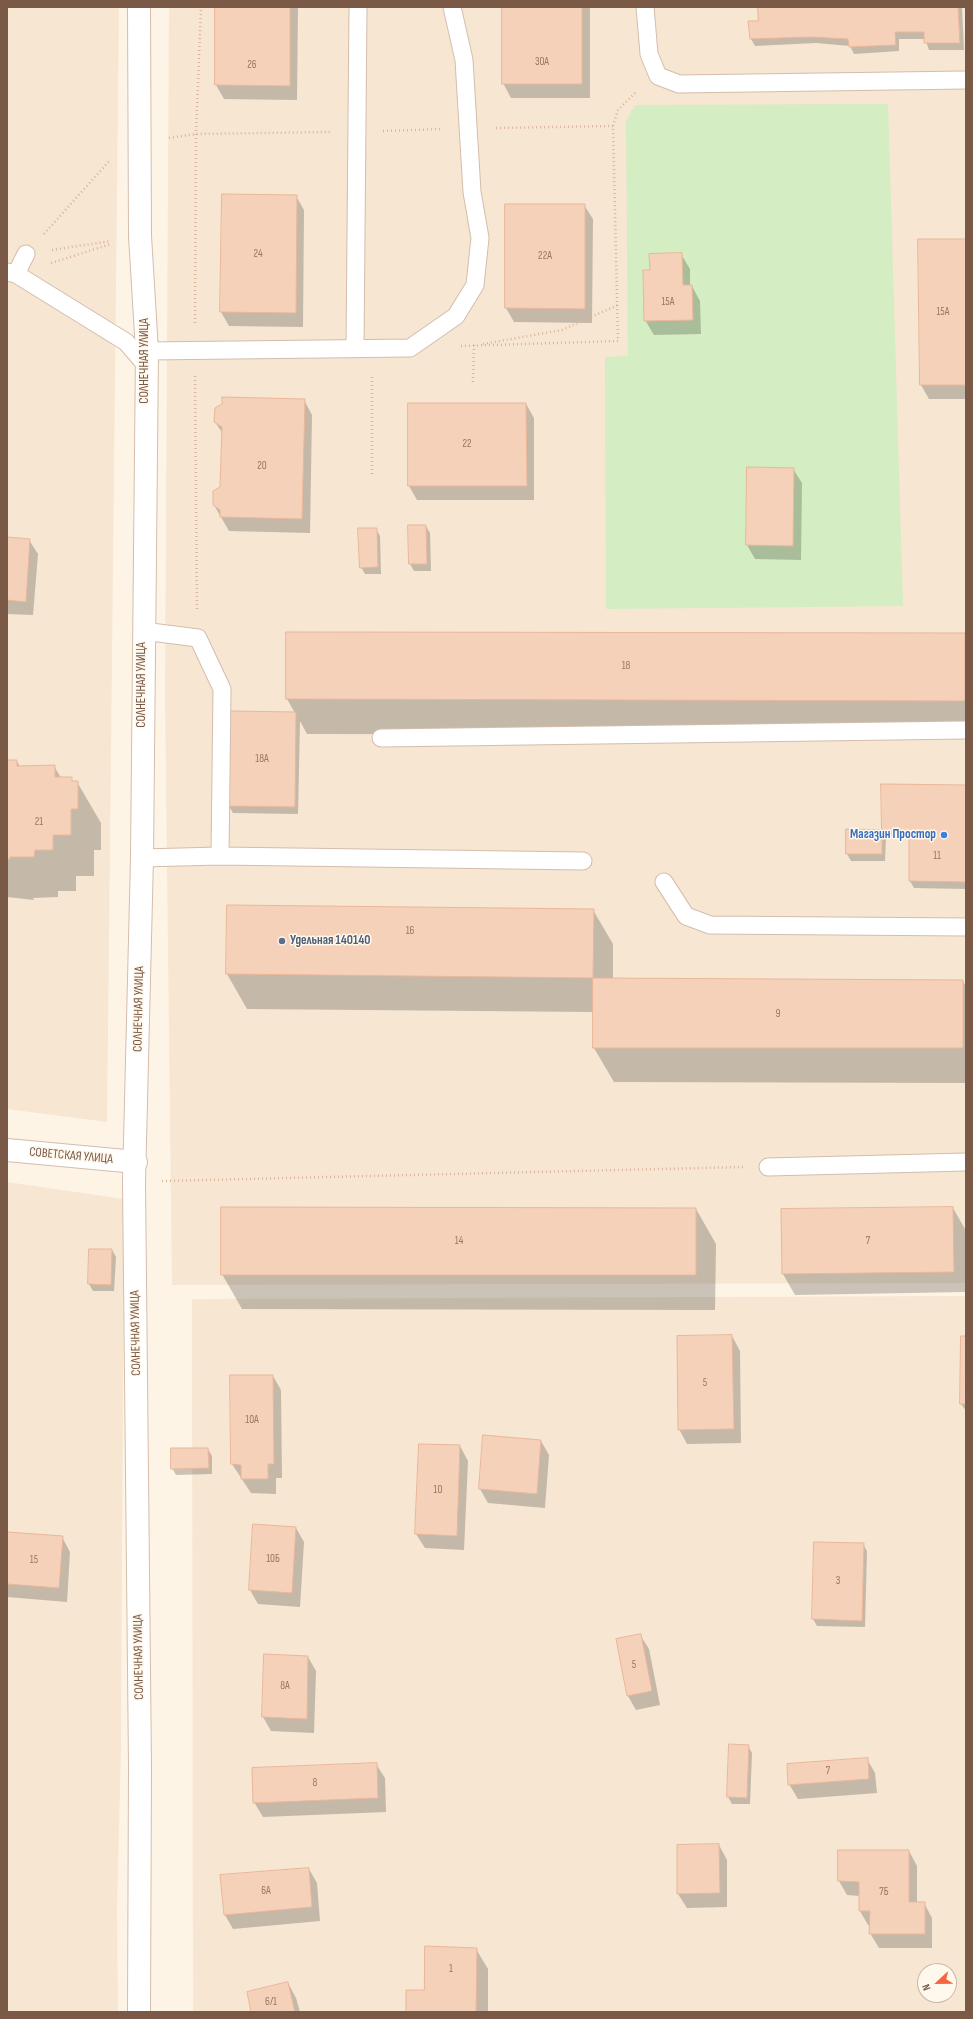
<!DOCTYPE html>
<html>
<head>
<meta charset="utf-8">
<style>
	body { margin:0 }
	#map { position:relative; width:973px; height:2019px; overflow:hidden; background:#fef4e5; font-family:"Sofia Sans Condensed",sans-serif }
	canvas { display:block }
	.frame { position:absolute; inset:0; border:8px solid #7a5947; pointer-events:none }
	.north { position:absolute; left:917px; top:1963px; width:40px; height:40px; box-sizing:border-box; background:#fff8ed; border:1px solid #cab8ab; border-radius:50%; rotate:248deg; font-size:11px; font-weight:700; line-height:16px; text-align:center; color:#7a5947 }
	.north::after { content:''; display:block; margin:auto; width:14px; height:18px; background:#f26640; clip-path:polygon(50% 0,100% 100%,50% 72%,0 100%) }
</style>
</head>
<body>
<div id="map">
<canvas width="973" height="2019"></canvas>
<div class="frame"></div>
<div class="north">N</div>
</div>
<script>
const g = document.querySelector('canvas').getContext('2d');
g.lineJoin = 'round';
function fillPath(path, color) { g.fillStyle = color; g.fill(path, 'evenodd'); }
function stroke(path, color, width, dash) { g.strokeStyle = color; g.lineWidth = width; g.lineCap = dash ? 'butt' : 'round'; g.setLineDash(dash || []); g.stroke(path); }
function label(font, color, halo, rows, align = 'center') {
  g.font = font + ' "Sofia Sans Condensed",sans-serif'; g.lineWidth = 3; g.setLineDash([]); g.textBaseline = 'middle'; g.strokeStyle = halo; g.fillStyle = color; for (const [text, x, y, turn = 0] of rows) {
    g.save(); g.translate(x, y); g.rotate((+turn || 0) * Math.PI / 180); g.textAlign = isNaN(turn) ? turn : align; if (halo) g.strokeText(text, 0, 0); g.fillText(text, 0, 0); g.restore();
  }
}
fillPath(new Path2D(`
	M7,7H119L107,1122L7,1109Z
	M169,7H966V1283L172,1285L165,697Z
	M7,1182L124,1199L121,1750L117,1909L118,2012H7Z
	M966,1296V2012H193L192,1299ZM925,1971H949V1995H925Z`), '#f6e6d2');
fillPath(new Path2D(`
	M888,104L903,606L606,609L605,357L628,356L626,121L635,105Z`), '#d4edc2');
fillPath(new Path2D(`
	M216,7H298L297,100L224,99L216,85Z
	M503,7H590V98H511L503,83Z
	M759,7H962L964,50H929L925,39H899V51L854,54L850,46L816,43L755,46L751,39L759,22Z
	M223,195L296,196L304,210L303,327L229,326L221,312Z
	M506,205H584L593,219L592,323L514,322L506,308Z
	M966,240V399H929L921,385Z
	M681,254L690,269V286H692L700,301L701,334L654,335L645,320L651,271Z
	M304,400L312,415L310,533L229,531L214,505L221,488L223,434L215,422Z
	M526,404L534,418V500H417L409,486Z
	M793,469L802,483L801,560L755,559L747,545Z
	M409,526H426L430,533L431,571H414L410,564Z
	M376,529L380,536L381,574H365L361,567Z
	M7,538L29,540L38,554L33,615L7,614Z
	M287,633L965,634L966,735L307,734L300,721L298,814L233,813L229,806L295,713L287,699Z
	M7,761H17L20,767L54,766L61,778H71L73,782H77L101,823V850H94V876H76V891H58V897L33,898L34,900L7,897Z
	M882,785L966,786V889L914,888L910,881V838L886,836L885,861H851L847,854V830L883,831Z
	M228,906L593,910L613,944V979L963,981L966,987V1083L614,1082L594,1048V1012L247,1009L227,974Z
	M953,1208L965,1229V1292L795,1295L783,1274Z
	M696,1209L716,1244L715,1310L242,1309L222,1274Z
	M112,1250L116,1257L114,1291H93L89,1284Z
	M732,1336L740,1351L741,1443L687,1444L679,1429Z
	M966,1337V1411L961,1404Z
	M273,1376L281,1390L282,1478H276V1494L251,1493L232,1464Z
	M541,1441L549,1455L545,1508L488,1503L480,1489Z
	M460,1446L468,1461L464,1550L425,1548L416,1534Z
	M208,1449L212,1456V1474L176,1475L172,1468Z
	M296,1528L304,1542L300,1607L258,1604L250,1590Z
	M7,1533L62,1537L70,1552L67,1602L7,1597Z
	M815,1543L863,1544L867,1551L865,1627L817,1626L813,1619Z
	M640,1635L649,1649L660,1705L636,1710L628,1696L618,1640Z
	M308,1657L316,1671L314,1733L271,1731L263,1717Z
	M748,1746L752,1753L750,1804H732L728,1797Z
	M867,1759L875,1773L877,1793L798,1799L789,1784Z
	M376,1764L385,1778L386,1812L263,1817L254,1802Z
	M719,1845L727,1860V1907L687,1908L678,1894Z
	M839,1851H909L917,1866V1903H924L932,1918V1948H879L870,1933L871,1925H868L860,1911V1896L847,1895L839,1881Z
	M309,1869L317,1883L320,1921L233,1929L225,1915Z
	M476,1949L488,1969V2012H407L425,1991Z
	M288,1983L296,1998L300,2012H252Z`), '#0003');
const building = new Path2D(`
	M215,7H290V86L215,85Z
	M502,7H582V84H502Z
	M758,7H958L960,43H924V32H895L896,45L849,47L848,39L811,37L750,39L748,21H758Z
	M222,194L297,195L296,313L220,312Z
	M505,204H585V309L505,308Z
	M918,239H966V385H920Z
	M682,253L683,285H692L693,320L644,321L643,270H650L649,254Z
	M222,397L305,399L302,519L220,517V510L213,505V491L220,487L222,427L214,422L215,408L222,404Z
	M408,403H526L527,486H408Z
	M747,467L794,468L793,546L746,545Z
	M408,525H426L427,564H409Z
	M358,528H377L378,567L360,568Z
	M7,537L30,539L26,602L7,600Z
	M286,632L965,633V701L286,699Z
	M229,711L296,712L295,807L228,806Z
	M7,760H17V766L55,765V777H72V781H78V809H71V835H53V850H35L34,857H10L11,859H7Z
	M881,784L966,785V882L909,881V832L882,830Z
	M846,829L882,830V854H846Z
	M227,905L594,909L593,978L226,974Z
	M593,978L963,980V1048H593Z
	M221,1207L696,1208V1275H221Z
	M953,1207L954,1272L782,1274L781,1209Z
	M89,1249H112L111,1285L88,1284Z
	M732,1335L734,1429L678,1430L677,1336Z
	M961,1336H966V1404H960Z
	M230,1375H273L274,1464H268V1479H241V1465L231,1464Z
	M483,1435L541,1440L537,1494L479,1489Z
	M419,1444L460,1445L457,1536L415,1534Z
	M171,1448H208L209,1468L171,1469Z
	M253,1524L296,1527L292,1593L249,1590Z
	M7,1532L63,1536L59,1588L7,1584Z
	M814,1542L864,1543L862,1621L812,1619Z
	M641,1634L652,1691L627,1696L616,1639Z
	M264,1654L308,1656L307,1719L262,1717Z
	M729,1744L749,1745L747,1798L727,1797Z
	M868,1758L869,1779L788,1785L787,1764Z
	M377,1763L378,1798L253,1803L252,1768Z
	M719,1844L720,1893L677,1894V1845Z
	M838,1850H909V1902H925V1934H869L870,1911H859V1882L838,1881Z
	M309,1868L312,1907L224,1915L220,1875Z
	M425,1946L477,1948L476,2012H406V1990H424Z
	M288,1982L295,2012H251L247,1992Z`);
fillPath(building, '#f6d1ba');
stroke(building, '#eab799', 1);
const service = new Path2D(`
	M645,7L649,54L658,76L679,84L966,80
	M7,272L16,274L126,342L146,365
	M16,274L26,254
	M355,348L358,7
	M147,351L410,348L456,316L475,285L480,238L472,192L464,60L452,7
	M381,738L966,730
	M220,856L583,861
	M142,858L220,856L222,689L198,638L143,631
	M664,882L686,916L710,925L966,927
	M768,1167L966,1162`);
const minor = new Path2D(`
	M139,7L140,236L147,351L142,858L134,1182L140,1767L139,2012
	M7,1150L136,1162`);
stroke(service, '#d4bdac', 19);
stroke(minor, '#d4bdac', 24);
stroke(new Path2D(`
	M613,126L618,110L637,91
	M383,131L442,129
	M169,138L196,134L330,132
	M44,234L110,160
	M52,250L111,241
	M51,263L111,244
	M195,323L196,134L201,7
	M483,344L562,330L618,305
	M461,346L618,341L613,126L495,128
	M195,376L197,611
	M473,382L474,345
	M372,474V375
	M162,1181L743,1167`), '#dbb49c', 2.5, [1, 3]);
stroke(service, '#fff', 17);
stroke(minor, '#fff', 22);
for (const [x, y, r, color] of [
	[944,835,4,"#3f7fe0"],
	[282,941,4,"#5c6f8a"]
]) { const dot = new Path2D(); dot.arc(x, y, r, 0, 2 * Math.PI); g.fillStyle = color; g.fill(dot); stroke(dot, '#fff8ed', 1.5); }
label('11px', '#997764', null, [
	["30А",542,62],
	["26",252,65],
	["24",258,254],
	["22А",545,256],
	["15А",668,302],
	["15А",943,312],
	["22",467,444],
	["20",262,466],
	["18",626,666],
	["18А",262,759],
	["21",39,822],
	["11",937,856],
	["16",410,931],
	["9",778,1014],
	["14",459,1241],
	["7",868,1241],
	["5",705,1383],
	["10А",252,1420],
	["10",438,1490],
	["10Б",273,1559],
	["15",34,1560],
	["3",838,1581],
	["5",634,1665],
	["8А",285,1686],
	["7",828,1771],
	["8",315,1783],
	["6А",266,1891],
	["7Б",884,1892],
	["1",451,1969],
	["6/1",271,2002]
]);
label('13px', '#7a5947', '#fff8ed', [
	["СОЛНЕЧНАЯ УЛИЦА",145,361,-90],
	["СОЛНЕЧНАЯ УЛИЦА",142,685,-90],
	["СОЛНЕЧНАЯ УЛИЦА",139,1009,-89],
	["СОВЕТСКАЯ УЛИЦА",71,1156,5],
	["СОЛНЕЧНАЯ УЛИЦА",136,1333,-91],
	["СОЛНЕЧНАЯ УЛИЦА",139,1657,-91]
]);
label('bold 13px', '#366cbe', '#fff8ed', [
	["Магазин Простор",936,835]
], 'right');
label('bold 13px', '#4e5e75', '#fff8ed', [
	["Удельная 140140",290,941]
], 'left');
</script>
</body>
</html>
